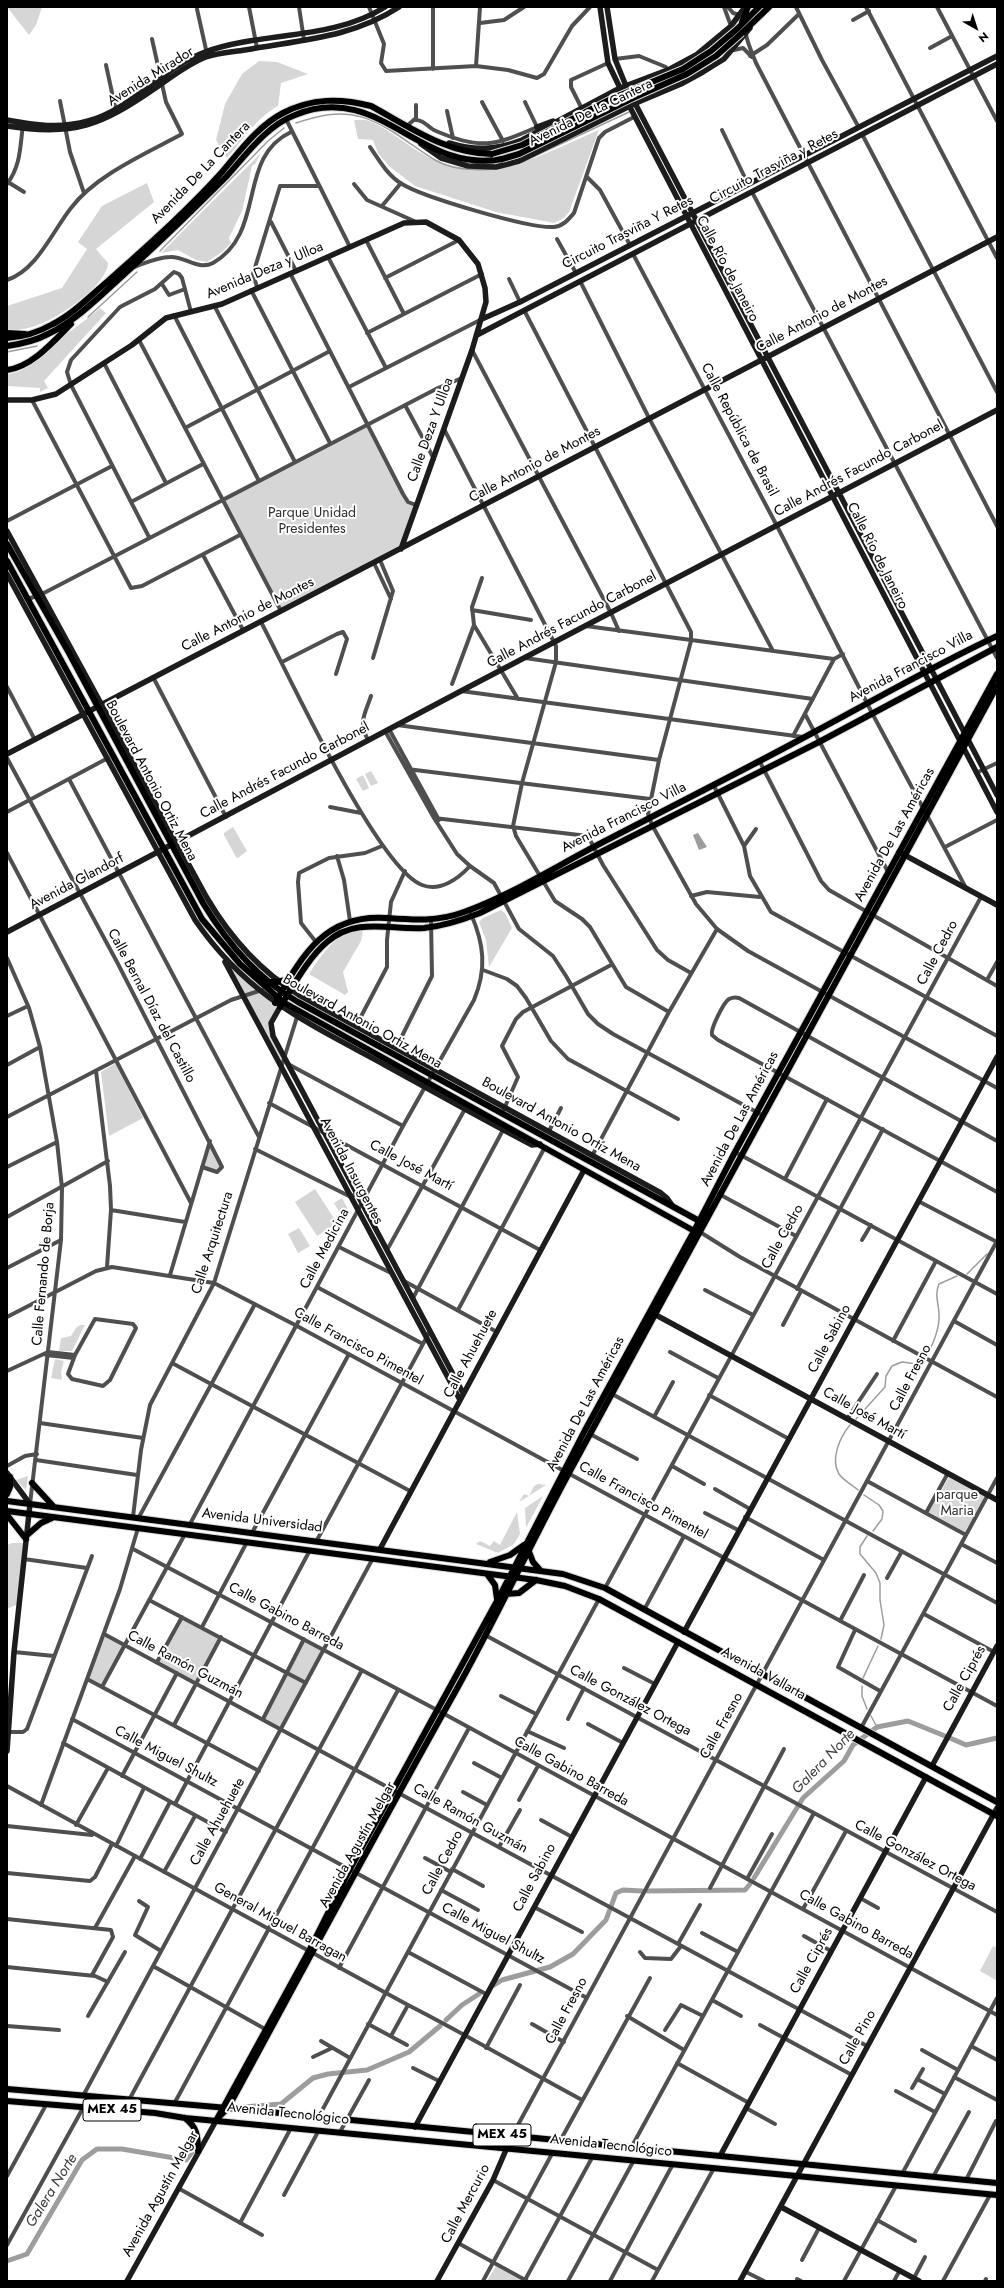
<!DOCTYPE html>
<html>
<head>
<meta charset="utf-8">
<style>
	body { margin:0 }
	#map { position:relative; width:1004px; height:2288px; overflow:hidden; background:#fff; font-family:Jost,sans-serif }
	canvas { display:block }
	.frame { position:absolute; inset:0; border:8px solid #000; pointer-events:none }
	.north { position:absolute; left:956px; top:8px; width:40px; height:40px; -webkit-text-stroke:3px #fff; paint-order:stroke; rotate:141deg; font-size:11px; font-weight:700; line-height:16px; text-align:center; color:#000 }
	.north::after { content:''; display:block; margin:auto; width:14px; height:18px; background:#000; clip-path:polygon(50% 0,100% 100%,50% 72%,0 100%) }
</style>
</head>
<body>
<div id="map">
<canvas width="1004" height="2288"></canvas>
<div class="frame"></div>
<div class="north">N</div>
</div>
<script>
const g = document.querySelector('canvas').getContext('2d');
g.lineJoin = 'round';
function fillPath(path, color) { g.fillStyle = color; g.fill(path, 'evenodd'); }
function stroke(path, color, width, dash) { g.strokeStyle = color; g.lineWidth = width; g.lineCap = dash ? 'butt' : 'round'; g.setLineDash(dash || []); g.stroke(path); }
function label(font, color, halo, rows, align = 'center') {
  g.font = font + ' Jost,sans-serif'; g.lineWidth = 4; g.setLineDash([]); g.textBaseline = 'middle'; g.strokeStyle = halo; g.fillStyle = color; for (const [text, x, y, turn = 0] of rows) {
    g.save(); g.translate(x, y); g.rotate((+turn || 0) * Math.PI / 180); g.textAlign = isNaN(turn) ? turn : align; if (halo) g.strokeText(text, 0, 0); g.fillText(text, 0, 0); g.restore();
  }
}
fillPath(new Path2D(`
	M7,7H42L36,25L29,35Z
	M259,61L277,62L308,74L281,83L278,106C256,118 244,139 227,158L216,140L225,104L242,74Z
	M354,120C359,120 365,119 369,121C380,124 409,146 421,153C483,191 540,155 599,130L569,212L564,218L554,223L496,212L415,186L389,166L378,153L373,140L358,139Z
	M261,153L255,164L252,166L242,211L229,238L231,243L222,252L207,262L196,260L178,250L161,253Z
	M147,183L154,202L96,249L108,263C108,282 68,311 51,319C37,327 22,330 7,331V306L62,288L87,249L78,242L102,206Z
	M100,308L106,313L44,381L48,388L40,392V388L7,386V374C31,373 45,348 63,336C76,327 88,319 100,308Z
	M368,423L410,503L416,506L401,547L282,609L221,498Z
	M371,771L378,783L371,786L365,774Z
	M363,775L369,788L363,791L356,779Z
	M233,827L247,851L238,858L236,857L224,835V833Z
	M501,910L505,913L512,928L489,967L486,940L479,922L483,918Z
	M363,930L361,941L343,972L348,992L345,995L309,974C322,954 336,931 363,930Z
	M226,962L258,991L244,995Z
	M260,992L280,1007L271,1027L284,1057L281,1066L244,996Z
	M116,1063L143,1118L109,1136L101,1072Z
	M210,1141L221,1162L220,1170L202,1167Z
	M315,1189L337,1223L317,1236L295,1202Z
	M342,1198L350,1213L344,1220L334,1203Z
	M299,1228L310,1246L298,1253L288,1234Z
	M80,1325H85L72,1351H59L61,1338L71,1336L76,1328Z
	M55,1359L64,1361L61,1372L62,1380L51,1378Z
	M28,1476L26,1490L16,1480Z
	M949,1477L985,1496L965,1532L929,1512Z
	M538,1484L546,1485L519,1502L524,1494L529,1496L534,1486Z
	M543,1496L526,1528L525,1508Z
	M517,1512L520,1534L514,1544L498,1553L476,1544L480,1541L490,1546L494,1541L500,1545Z
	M12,1543H25L18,1604L7,1609V1545Z
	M182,1617L221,1637L196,1684L157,1662Z
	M104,1634L125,1645L102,1687L87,1679Z
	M304,1639L324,1649L282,1729L263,1719Z
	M993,1946L997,1948L996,1980L980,1971Z
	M496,2266L522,2281H487Z`), '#d6d6d6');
fillPath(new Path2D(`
	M698,833L707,847L699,850L693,835Z`), '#9d9d9d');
stroke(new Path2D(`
	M296,123C317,116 339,110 362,117C389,125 411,146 435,160C456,172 491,172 513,165
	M522,162L629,112
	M160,251L268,141L284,128
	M88,317L137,272
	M7,352L37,346
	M967,1274L987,1254
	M926,1356C933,1346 940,1326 939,1315C939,1303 934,1296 939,1284L957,1276
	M856,1419L885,1387L886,1376L892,1366L902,1362L917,1364L923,1360
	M850,1425C840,1437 830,1459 839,1474C843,1480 852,1485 858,1490
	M864,1495L879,1505L883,1511L882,1519L873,1531
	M867,1536L860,1547V1554L876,1573L880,1583V1600L884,1625L881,1639
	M863,1678L878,1646
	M862,1686V1696L867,1709
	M871,1716L877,1727`), '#9d9d9d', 1.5);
stroke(new Path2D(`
	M950,1738L966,1745L997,1738
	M754,1878L803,1798L844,1761L853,1745L877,1727L908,1721L945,1736
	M647,1891L745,1890L750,1884
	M494,1985L502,1980L550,1967L573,1954L606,1920L616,1893L623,1890L642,1891
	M446,2020L462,2005L479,1994
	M244,2107L281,2104L313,2078L328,2074L367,2070L409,2052L440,2026
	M7,2261L27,2254L82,2160L97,2149H122L186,2160L193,2151`), '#9d9d9d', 5);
const primary = new Path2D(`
	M742,22L748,7
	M737,29L759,7
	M742,33L769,7
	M7,333L25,334
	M7,338C23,337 39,332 53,324C74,313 90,296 108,281C147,246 187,211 222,172C240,151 258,126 283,113C312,98 340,98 371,106C410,127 447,154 492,154
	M7,346C21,344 35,341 48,334C75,321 97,299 119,279C156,246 191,212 226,177C246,155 266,126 295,115C379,80 420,175 502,159
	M7,370C32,367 54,341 71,324
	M7,544L69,653L203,903C227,943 258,979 298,1002L703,1223
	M7,561L202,919L240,964L283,1002L696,1232
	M268,982H277L290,979
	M275,1003C302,956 324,914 386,918C413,920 437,922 464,912C512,895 563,862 609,839C678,803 748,768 816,731C876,699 935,665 997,636
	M280,1007C294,985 308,958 327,942C356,917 390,930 424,928C444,926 462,920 480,913L819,742L997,647
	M32,1483L54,1507
	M7,1494L10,1487V1477
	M7,1501L563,1574L605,1588L997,1802
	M7,1511L536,1580L565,1586L599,1599L997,1816
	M7,1515L26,1539
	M26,1536L41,1523L52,1518
	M528,1549L533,1562L540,1570
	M490,1562L510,1555L524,1545
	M487,1574L495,1585L497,1599
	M506,1594L519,1593L536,1580
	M7,2089L228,2108L997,2183
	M7,2101L155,2113L185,2118L997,2195
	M220,2116L228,2108C303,1970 377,1831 454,1694C495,1621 530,1545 570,1471C712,1209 855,947 997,686
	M185,2118C197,2127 198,2136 198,2151
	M217,2119L309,1951L350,1869L497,1601L584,1432L693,1233L735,1152L997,674`);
stroke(primary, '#dbdbdb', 8);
stroke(new Path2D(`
	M249,7L257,48
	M299,7L304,40
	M369,7L384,44L381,63L386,71L476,66L508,70L537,78L544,74L572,26L590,7
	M724,7L731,26
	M728,7L733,13L740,15
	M796,7L822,60L858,126
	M866,7L997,258
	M937,7L997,121
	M197,9L207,54
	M853,20L869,11
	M480,23L504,20L524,7
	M746,33C746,40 753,55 756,63L997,526
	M930,48L952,36
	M734,50L743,48L752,57
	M750,56L767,45L799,14
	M615,59L639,56L666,67
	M106,65L116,111
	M476,66L480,7
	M433,69V7
	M60,101L70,152L84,193
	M482,102L503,141
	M582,109L571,87V80L608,63
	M447,111L453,138
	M286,119L350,247
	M414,120C424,119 428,128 436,131C480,150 494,146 537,127L525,102
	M408,125L416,118V105
	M722,130L748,184
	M862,134L997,392
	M370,147C379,160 387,175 402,184C423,197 530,229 554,227C563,226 568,220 574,213L599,138L605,132L634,117
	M587,177L600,190L630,245
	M8,182L24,192
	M7,184C21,166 20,146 23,125
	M354,184L367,200L414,221
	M752,192L997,658
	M382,206L401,183
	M271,222L296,271
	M557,239L576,273
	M366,240L404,314
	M633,254L777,526L872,713L966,888
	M328,257L386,368
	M134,267C145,263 158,257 170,257C185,256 198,271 213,263C267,232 236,158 291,132
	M290,273L403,494L408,502L416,505
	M385,278L459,240
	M509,279L520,302
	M7,280C37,270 52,232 71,208C96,175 145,154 182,134L166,102L152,39
	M580,281L649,418L773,651
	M162,284L169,295L185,289
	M257,287L253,274L280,186H319
	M251,290L330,443
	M215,307L295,462
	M524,310L691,632V641L659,760L648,814L652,825L696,904L717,929L748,951L997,1088
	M174,315L259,481
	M367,333L482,274
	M139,340L281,611
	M472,350L611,613L619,631
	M104,363L166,483
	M349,387L482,319
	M32,400L131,588L142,586L240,535
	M405,405L434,459
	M185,428L330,351
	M444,429L556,646V662L522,783L513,826L516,836L555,901L582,919L590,927L626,987L669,1012
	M131,502L203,464
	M7,521L112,466
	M149,537L71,385L67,372L71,360L120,307L155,289L174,272L179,274L182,278L191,312
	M203,555L243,630
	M374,563L391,599
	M28,599L42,594L438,388L462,378
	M472,610L531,620
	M261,622C287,671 377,868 422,885C440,892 458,879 470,866
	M474,625L518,699
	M586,626L834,659L843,654
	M373,658L393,591L380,560
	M525,658L813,699
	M282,662L337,634L343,632L347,639L336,674
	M153,677L226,817
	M452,684L474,625L472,607L482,578
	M7,687L35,740
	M461,691L803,737
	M805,714L888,872
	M397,725L659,760
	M389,729L439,820
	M385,731L434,818L457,854L470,866L494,883L519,929L553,956L566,976L588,1014L598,1024L613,1034L762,1115
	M793,736L834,659
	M368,740C358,722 365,714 371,696
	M7,758L117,962L222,1167L217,1172L202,1167
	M760,762L821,881L829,890L997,986
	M407,769L650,799
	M976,773L997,763
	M69,779L259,1137
	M714,786L744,846L750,876L771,912L997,1036
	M330,807L361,813
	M7,812L108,758
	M434,818L588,836L603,865L657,950L668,960L691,973
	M744,846L756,829
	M945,847L997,820
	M7,853L191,1203
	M337,856L344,880L350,921
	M691,896L707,892L760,897
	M316,942L301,923L298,882L299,873L329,858L365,853L382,846
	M7,958L29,1008L40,1047L57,1142L62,1188L61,1240L30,1504
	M483,970L507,979L517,986L526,998L551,1041L568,1059L678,1119
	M987,980L997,962
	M7,1016L28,1006
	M356,1026L387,967V940L391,902L405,871
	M396,1048L432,976L431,920
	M288,1064L403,1126
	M7,1065L40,1047
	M96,1071L110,1186L111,1210L107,1267
	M269,1103L540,1250
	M504,1109L518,1077L502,1046L516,1019L523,1012L611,965
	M7,1117L231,1000L262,990
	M549,1131L561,1108
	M997,1141L739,998C736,997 733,997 729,999C724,1002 710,1029 712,1035L718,1040L997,1192
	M255,1149L351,1197L357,1193
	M735,1152L997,1294
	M592,1156L669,1012L717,929
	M7,1167L57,1142
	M785,1179L827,1099
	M719,1194L796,1236
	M918,1201L997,1242
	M111,1210L185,1222
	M7,1217L108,1161
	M700,1232L740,1257L997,1397
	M862,1240L871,1225
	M339,1247L393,1274
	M387,1250L465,1109
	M7,1268L61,1240
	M170,1275L210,1141
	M404,1281L497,1332
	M317,1287L423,1344
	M797,1289L883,1129
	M705,1290L753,1315
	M413,1298L503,1130
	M458,1310L545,1147
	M7,1317L96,1271L112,1267L214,1283L297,1326L997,1706
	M95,1319L133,1324L136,1328L110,1380L103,1386L72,1379L68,1374L75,1355Z
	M954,1321L997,1345
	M783,1325L801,1291
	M893,1341L936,1261
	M670,1352L718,1378
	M46,1355L74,1358
	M172,1363L410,1491
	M7,1371L48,1352L75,1355
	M612,1394L997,1603
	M709,1395L789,1439
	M654,1417L673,1382
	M847,1419L877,1374
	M40,1423L143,1438
	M590,1434L637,1459
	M36,1460L137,1475
	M7,1466L25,1456L37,1454
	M672,1466L704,1484
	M867,1481L966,1535
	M715,1489L750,1509
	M705,1513L738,1530
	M926,1513L948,1473
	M133,1517L141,1450L150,1405L214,1283L297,1017
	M139,1517L255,1304
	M745,1517L824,1560
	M190,1524L403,1126L474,1000C487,969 484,944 471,914
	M253,1531L349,1354
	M317,1540L430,1331
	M961,1544L997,1563
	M133,1549L437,1710L997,2015
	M24,1559L87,1568
	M887,1578L902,1551
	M605,1588L981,897
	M149,1600L306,1683
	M644,1610L684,1536
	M924,1614L994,1652
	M840,1621L864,1575
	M202,1627L247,1542
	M855,1630L838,1667L880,1691
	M104,1634L867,2046
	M485,1635L997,1912
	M14,1652L54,1656
	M157,1662L182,1617
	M624,1668L655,1684
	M87,1679L259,1771
	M102,1687L185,1534
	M501,1696L536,1714
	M72,1719L587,1998
	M263,1719L304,1639
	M568,1719L584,1688
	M588,1724L623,1743
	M174,1725L221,1637
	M861,1728L997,1478
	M527,1731L564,1748
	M9,1732H23L27,1729L92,1556
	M63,1743L226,1832
	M474,1763L502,1778
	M122,1776L177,1673
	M7,1786L408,2005C467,2035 524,2069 582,2100
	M463,1792L487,1805
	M519,1800L538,1766
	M175,1804L310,1550
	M41,1805L120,1589L138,1528
	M541,1820L572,1837
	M76,1825L108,1768
	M7,1826L92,1835
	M116,1846L144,1788
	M499,1847L520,1810
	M425,1858L451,1872
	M140,1859L170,1802
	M452,1869L483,1886
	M164,1872L195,1816
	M7,1873L90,1881L95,1877L112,1844
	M747,1879L772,1834
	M710,1888L784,1749
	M441,1890L478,1910
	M860,1898L878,1908
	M139,1901L148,1907L135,1935L161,1951
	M534,1907L582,1932
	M803,1909L846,1831
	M7,1919L111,1930L113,1937L92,1975
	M95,1928L135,1856
	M702,1933L738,1952
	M804,1936L831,1951
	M678,1944L700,1905
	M408,1952L486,1994
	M640,1952L645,1958L671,1959L681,1946
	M153,1966L265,2029
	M7,1967L95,1976L108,1982
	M339,1968L469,1728
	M712,2000L741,2016
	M88,2016L125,1952
	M627,2016L684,2050
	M368,2024L407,2045
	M532,2024L564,2042
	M760,2025L852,2075
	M7,2026L59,2030
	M665,2030L681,2005L703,2016
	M391,2036L408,2005
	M321,2041L350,2058
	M971,2046L997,2060
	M486,2048L520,1985
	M922,2050L958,2070
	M313,2057L332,2048
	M677,2063L749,2103
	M413,2068L439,2081
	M954,2077L997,2100
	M917,2079L945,2094
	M912,2088L923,2069
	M896,2091L935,2112
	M83,2096L373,1558
	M129,2100L362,1670
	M174,2104L398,1690
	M746,2108L775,2124
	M318,2118L599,1599
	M340,2132L369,2080
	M512,2136L997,1241
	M560,2141L650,1978
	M631,2148L814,1813
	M902,2174L997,1998
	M7,2176L46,2105
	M933,2177L969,2112
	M493,2180L658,2270
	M966,2180L996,2121
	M178,2188L262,2235
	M284,2195L319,2130
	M877,2220L915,2241
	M240,2223L291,2128
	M458,2243L527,2281
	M7,2245L83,2108
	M802,2260L819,2228
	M746,2272L764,2281
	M914,2278L925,2257
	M797,2279L801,2281
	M525,2280L593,2156
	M483,2281L553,2152
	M568,2281L634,2160
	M610,2281L673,2164
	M652,2281L714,2168
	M844,2281L896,2186
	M894,2281L900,2270
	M943,2281L990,2195
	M985,2281L986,2279`), '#4f4f4f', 4);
stroke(new Path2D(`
	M600,7L608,63L620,88L997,812
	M607,7L615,59L626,86L997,795
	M7,120C34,125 60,129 88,121C132,109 162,68 205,52C263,31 331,41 385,7
	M7,126C75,137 102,125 157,87C173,76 188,64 206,57C218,53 233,52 245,50C299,40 352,38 399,7
	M537,127L553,121
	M449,143C475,151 496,150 522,140L620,88L670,69L696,55L731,26L745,7
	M421,144L441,158L468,166L496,167L519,161L636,103L681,84L703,72L724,59L750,28
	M482,319L520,302L997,56
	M477,335L997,64
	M7,400H32L56,394L132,345L166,318L222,304L404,223L426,222L459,240L478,264L485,288L486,302L472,350L401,549
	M7,531L207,898C230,937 260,971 299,995L661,1193L667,1198L672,1205
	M7,574L195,920C248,997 306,1022 385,1065C434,1092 482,1119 532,1145L540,1144
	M7,754L997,237
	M899,852L997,905
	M7,932L461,691L997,410
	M225,962L460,1400
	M280,1007L271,1023L273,1036L463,1393
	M656,1315L997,1500
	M7,1473L30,1504L14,1652L7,1751
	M380,1549L584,1170
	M684,1632L997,1057
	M932,1766L997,1646
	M415,2127L678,1642
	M720,2156L926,1777
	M781,2207L919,2281
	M127,2281L217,2119
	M437,2281L493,2180L512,2136
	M740,2281L997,1808`), '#1c1c1c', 5.5);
stroke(primary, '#000', 6);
const primaryBridge = new Path2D(`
	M492,154L522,145L611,99L683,69L711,51L737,29
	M502,159L519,154L633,98L687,74L716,56L742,33`);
stroke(primaryBridge, '#dbdbdb', 8, []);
stroke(primaryBridge, '#000', 6);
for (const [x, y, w] of [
	[112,2110,58],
	[502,2135,58]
]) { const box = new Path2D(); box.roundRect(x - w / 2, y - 11, w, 22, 3); g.fillStyle = '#fff'; g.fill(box); stroke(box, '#000', 1); }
label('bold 13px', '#000', null, [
	["MEX 45",112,2110],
	["MEX 45",502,2135]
]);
label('14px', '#000', '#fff', [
	["Avenida Mirador",151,77,-32],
	["Avenida De La Cantera",591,113,-26],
	["Circuito Trasviña y Retes",774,167,-28],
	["Avenida De La Cantera",201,173,-46],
	["Circuito Trasviña Y Retes",628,233,-27],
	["Calle Río de Janeiro",727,269,62],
	["Avenida Deza y Ulloa",265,271,-23],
	["Calle Antonio de Montes",822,315,-28],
	["Calle Deza Y Ulloa",431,430,-70],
	["Calle República de Brasil",739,430,62],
	["Calle Antonio de Montes",535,465,-28],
	["Calle Andrés Facundo Carbonel",859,469,-28],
	["Calle Río de Janeiro",877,556,63],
	["Calle Antonio de Montes",248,615,-27],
	["Calle Andrés Facundo Carbonel",572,620,-28],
	["Avenida Francisco Villa",911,667,-28],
	["Calle Andrés Facundo Carbonel",285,771,-28],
	["Boulevard Antonio Ortiz Mena",151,781,62],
	["Avenida Francisco Villa",624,818,-27],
	["Avenida De Las Américas",895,835,-61],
	["Avenida Glandorf",77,882,-28],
	["Calle Cedro",938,953,-62],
	["Calle Bernal Díaz del Castillo",151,1006,62],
	["Boulevard Antonio Ortiz Mena",362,1022,29],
	["Avenida De Las Américas",740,1119,-62],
	["Boulevard Antonio Ortíz Mena",561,1125,29],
	["Calle José Martí",411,1166,28],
	["Avenida Insurgentes",351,1171,62],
	["Calle Cedro",783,1237,-61],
	["Calle Arquitectura",213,1243,-72],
	["Calle Medicina",325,1249,-62],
	["Calle Fernando de Borja",44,1274,-85],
	["Calle Sabino",830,1339,-62],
	["Calle Francisco Pimentel",358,1347,29],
	["Calle Ahuehuete",471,1354,-62],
	["Calle Fresno",911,1378,-62],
	["Avenida De Las Américas",586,1404,-62],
	["Calle José Martí",864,1414,29],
	["Calle Francisco Pimentel",643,1501,29],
	["Avenida Universidad",262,1521,7],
	["Calle Gabino Barreda",286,1617,28],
	["Calle Ramón Guzmán",185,1665,28],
	["Avenida Vallarta",763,1674,29],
	["Calle Ciprés",965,1679,-61],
	["Calle González Ortega",630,1701,28],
	["Calle Fresno",722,1726,-61],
	["Calle Miguel Shultz",166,1757,28],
	["Calle Gabino Barreda",571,1772,29],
	["Calle Ramón Guzmán",470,1819,29],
	["Calle Ahuehuete",218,1822,-61],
	["Avenida Agustín Melgar",358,1845,-61],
	["Calle González Ortega",915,1856,28],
	["Calle Cedro",443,1863,-62],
	["Calle Sabino",535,1878,-62],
	["General Miguel Barragan",280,1923,29],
	["Calle Gabino Barreda",856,1925,29],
	["Calle Miguel Shultz",493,1934,28],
	["Calle Ciprés",812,1961,-61],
	["Calle Fresno",567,2011,-62],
	["Calle Pino",858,2038,-61],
	["Avenida Tecnológico",288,2114,6],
	["Avenida Tecnológico",611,2146,6],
	["Avenida Agustín Melgar",161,2194,-61],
	["Calle Mercurio",466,2204,-62]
]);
label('14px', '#2d2d2d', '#fff', [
	["Parque Unidad",312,514],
	["Presidentes",312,530],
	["parque",957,1496],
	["Maria",957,1512]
]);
label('italic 15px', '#3e3e3e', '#fff', [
	["Galera Norte",824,1762,-46],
	["Galera Norte",52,2191,-58]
]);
</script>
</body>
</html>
